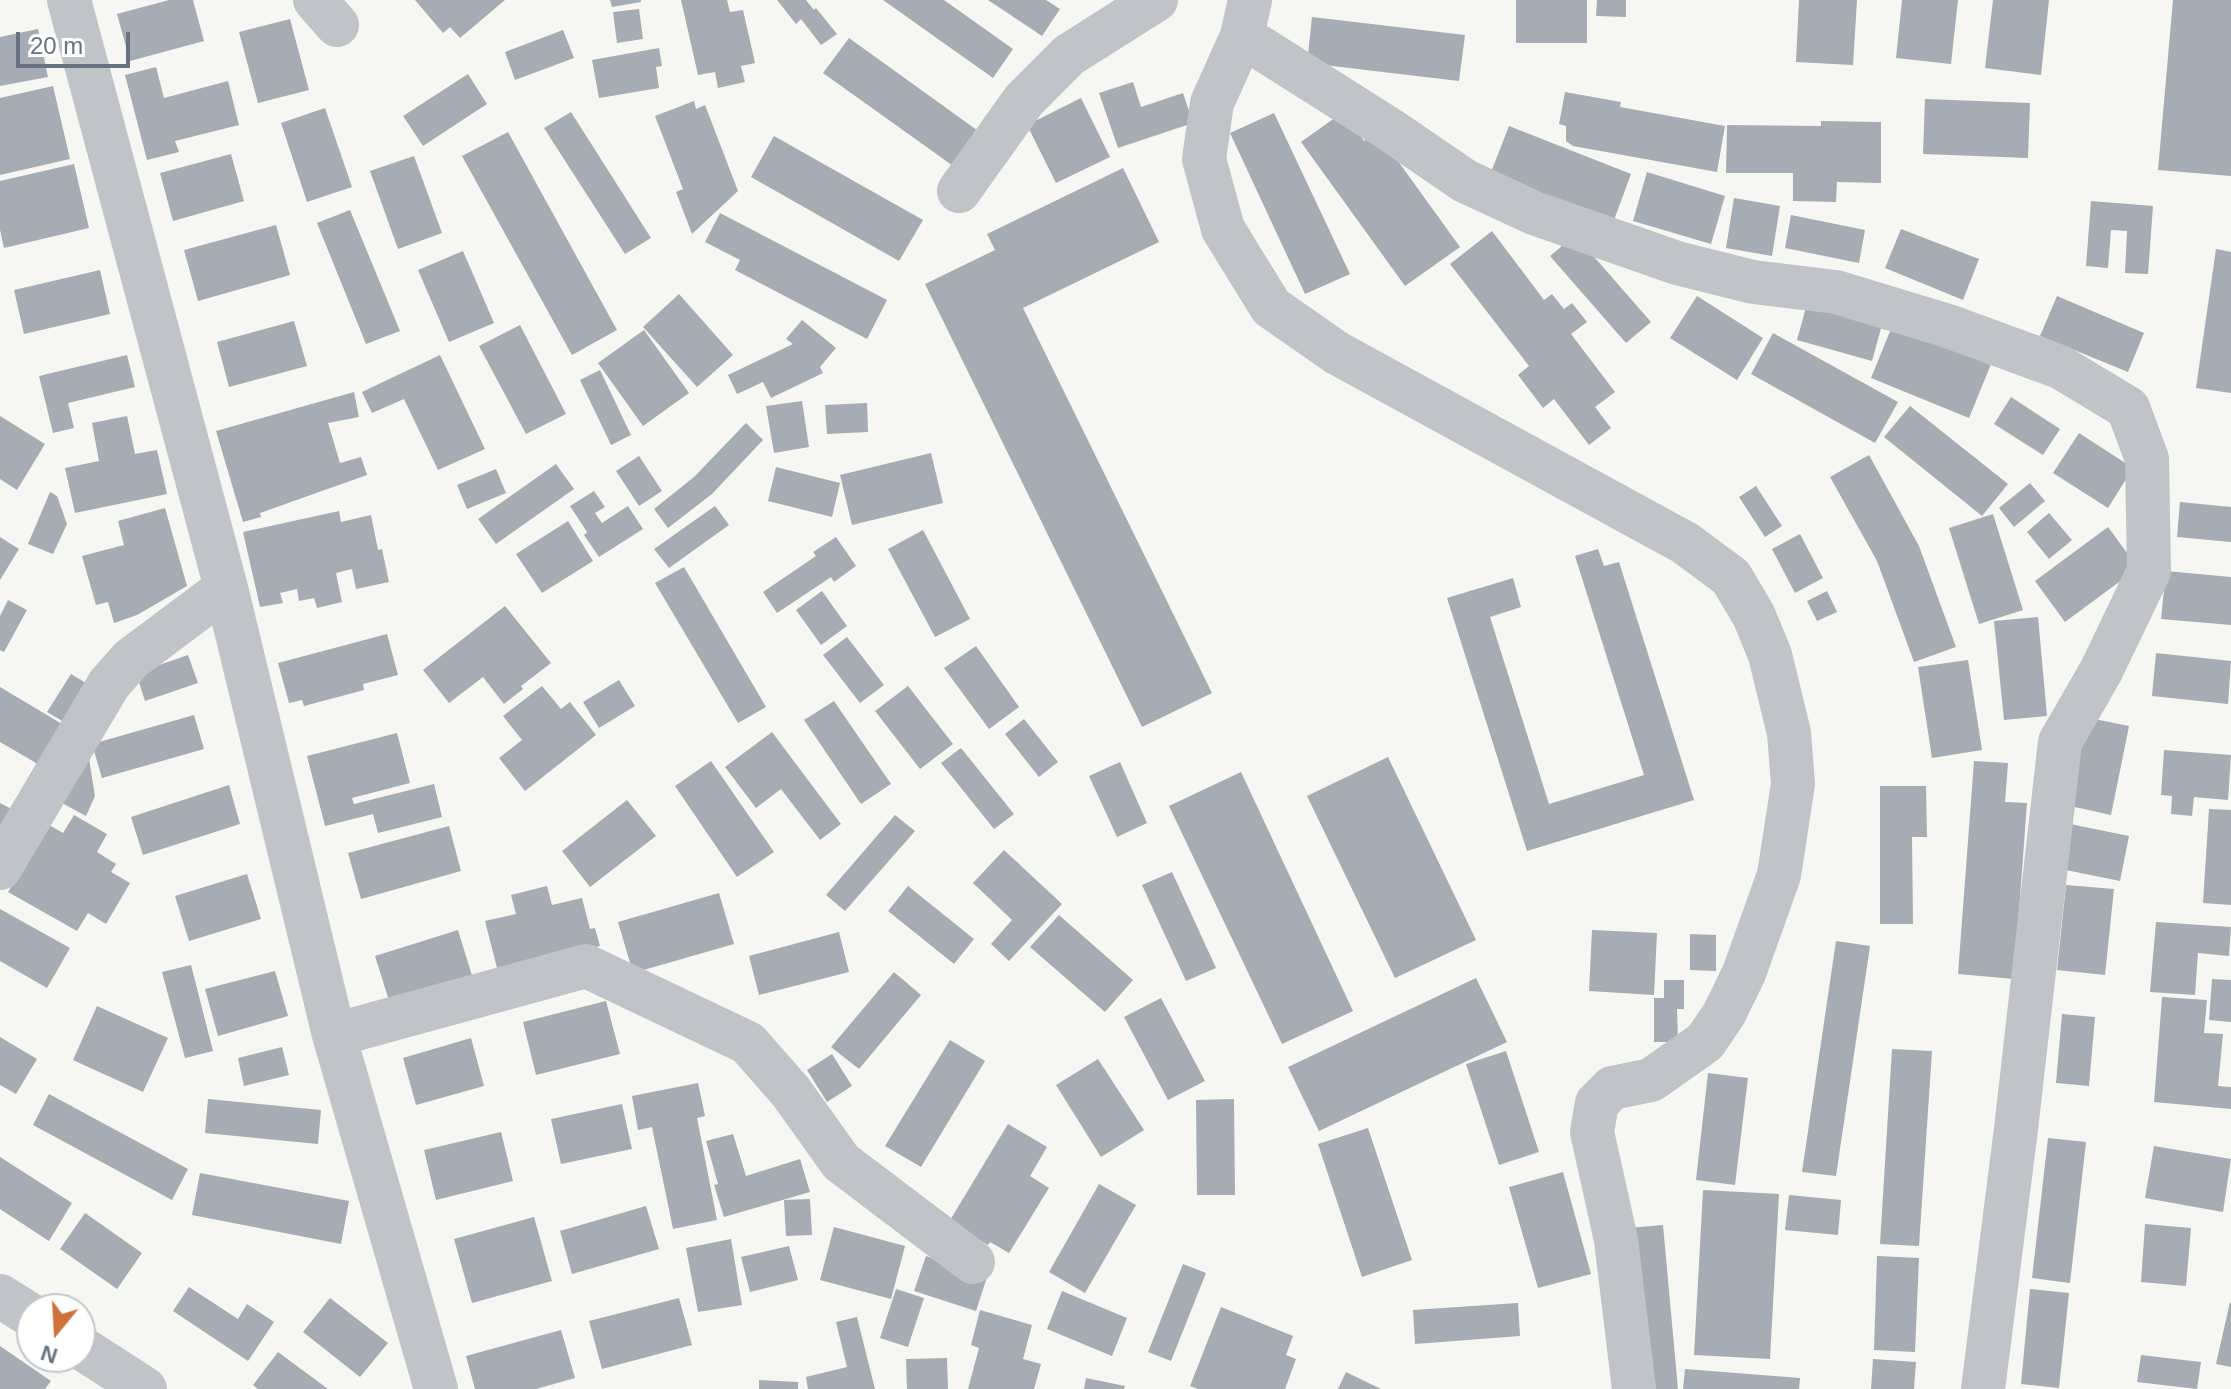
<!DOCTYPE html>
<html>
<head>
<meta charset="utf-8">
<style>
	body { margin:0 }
	#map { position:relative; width:2231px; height:1389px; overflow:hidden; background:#f6f6f3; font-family:Arial,sans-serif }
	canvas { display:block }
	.north { position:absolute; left:16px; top:1293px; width:80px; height:80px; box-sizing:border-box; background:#fff; border:2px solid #c3c7cd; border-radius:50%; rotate:198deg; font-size:22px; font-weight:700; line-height:32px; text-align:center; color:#687381 }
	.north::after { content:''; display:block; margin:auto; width:28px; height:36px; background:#d0713a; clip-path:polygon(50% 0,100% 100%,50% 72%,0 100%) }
	.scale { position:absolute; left:16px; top:32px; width:114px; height:36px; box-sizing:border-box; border:4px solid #687381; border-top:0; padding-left:10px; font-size:24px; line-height:28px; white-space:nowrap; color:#687381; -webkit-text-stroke:6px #fff; paint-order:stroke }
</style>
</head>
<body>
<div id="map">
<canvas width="2231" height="1389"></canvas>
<div class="north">N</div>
<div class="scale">20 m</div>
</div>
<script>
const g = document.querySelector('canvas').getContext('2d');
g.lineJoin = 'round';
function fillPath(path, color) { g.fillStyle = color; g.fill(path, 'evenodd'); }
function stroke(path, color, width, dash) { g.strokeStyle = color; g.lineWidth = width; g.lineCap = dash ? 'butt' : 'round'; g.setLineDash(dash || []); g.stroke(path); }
fillPath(new Path2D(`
	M169,0H193L204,41L130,61L117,14Z
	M415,0H505L460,38L450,27L443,33Z
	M610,0H641V2L612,7Z
	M681,0H727L730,12L743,10L755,63L741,66L745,82L718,88L715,72L698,75Z
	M777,0H806L814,10L816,8L837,34L821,45L801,19L796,24Z
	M883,0H944L1013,49L993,78Z
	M988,0H1046L1060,9L1042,36Z
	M1516,0H1587V43H1516Z
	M1597,0H1626V17L1596,16Z
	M1799,0H1857L1853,65L1796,62Z
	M1902,0H1958L1951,64L1896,58Z
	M1993,0H2049L2041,75L1985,68Z
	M2173,0H2231V176L2158,170Z
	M639,9L643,39L617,43L613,12Z
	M1312,17L1465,35L1459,81L1307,63Z
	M290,19L309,90L258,103L239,32Z
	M38,29L48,77L0,86V37Z
	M563,30L574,58L515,80L505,52Z
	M849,38L981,133L956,168L823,73Z
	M659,48L662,66L656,67L659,88L599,98L592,60Z
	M156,67L164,98L228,81L239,125L175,141L179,152L147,160L125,75Z
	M468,74L487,104L423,146L403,116Z
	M1133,82L1141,107L1183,93L1193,123L1118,148L1099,93Z
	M53,86L70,159L0,175V98Z
	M1565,92L1621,102L1620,107L1725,126L1717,172L1573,146L1566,141V126L1559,124Z
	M1081,98L1110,157L1056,183L1027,125Z
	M1925,99L2030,103L2028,158L1923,154Z
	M694,101L696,109L705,105L738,191L692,234L676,192L683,189L655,116Z
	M325,108L352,187L307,202L281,123Z
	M571,112L651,238L625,254L544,128Z
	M1343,112L1364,141L1377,132L1460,247L1405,286L1301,142Z
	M1274,113L1350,274L1305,294L1230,133Z
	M1821,121L1881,122V183L1837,182L1836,202L1793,201V173H1726L1727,125L1821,126Z
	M1509,126L1631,174L1611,228L1488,180Z
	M508,132L617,330L572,355L462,156Z
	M774,136L923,220L899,261L751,177Z
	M231,154L244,201L173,221L160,173Z
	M414,156L442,233L398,249L370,171Z
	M74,164L89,228L4,248L0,230V181Z
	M1123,168L1159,242L1023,308L1212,693L1142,727L925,284L995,250L987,234Z
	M1647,172L1725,196L1711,244L1633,221Z
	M1734,198L1780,206L1772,256L1726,248Z
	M2091,201L2153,206L2148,274L2125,273L2127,231L2111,230L2108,268L2086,266Z
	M350,210L400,331L366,344L317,223Z
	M720,213L887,300L867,339L735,270L740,260L705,242Z
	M1791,215L1865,230L1859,263L1785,248Z
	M276,225L290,275L198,301L184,250Z
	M1901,229L1979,259L1963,300L1885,268Z
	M1492,231L1544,300L1552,294L1564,309L1572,303L1587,322L1571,334L1615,392L1595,407L1611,428L1589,445L1554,399L1543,408L1518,375L1529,366L1450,264Z
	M1575,235L1651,322L1626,343L1550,256Z
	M2216,249L2231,252V393L2196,388Z
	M463,251L494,323L449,342L418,270Z
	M100,270L110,314L24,334L14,290Z
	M679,294L733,355L697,387L643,327Z
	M1697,296L1763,338L1737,380L1670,338Z
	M2057,296L2144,333L2128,372L2040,336Z
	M1808,300L1883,321L1872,361L1797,340Z
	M802,320L836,348L820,367L823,373L771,398L763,382L737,394L728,375L793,344L786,339Z
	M294,321L307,366L229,387L217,342Z
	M1893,324L1991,364L1969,418L1871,378Z
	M520,325L566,414L526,434L479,346Z
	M644,330L689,393L643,426L598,363Z
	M1773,333L1898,402L1875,443L1751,374Z
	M127,355L135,387L68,403L74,428L53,433L39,376Z
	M440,355L485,449L438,470L404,399L372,413L362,392Z
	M600,370L631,435L611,445L580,380Z
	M354,392L359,417L328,423L340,463L361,457L367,475L260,513L261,517L243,522L216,431Z
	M2011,397L2060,429L2043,455L1994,424Z
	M802,401L809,447L774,453L766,406Z
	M867,403L868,432L827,434L825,405Z
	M1910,406L2008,484L1982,516L1884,437Z
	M0,416L45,444L17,490L0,479Z
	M127,416L135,454L157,450L167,494L75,513L65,468L99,461L92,423Z
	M746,423L763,440L712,494L668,528L654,509L694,477Z
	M2079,433L2133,468L2108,508L2053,473Z
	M931,453L943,503L852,525L840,475Z
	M1869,455L1919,546L1956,647L1914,662L1877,561L1830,477Z
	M639,456L662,491L639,506L616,471Z
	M556,464L574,489L496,544L478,519Z
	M776,467L840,483L832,517L768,501Z
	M496,469L506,493L467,509L457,485Z
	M2030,483L2045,501L2014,527L1999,508Z
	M1756,486L1782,526L1765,537L1739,497Z
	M594,491L605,507L595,513L602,523L628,506L643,529L599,557L584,535L587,532L570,506Z
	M50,492L57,496L67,524L53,554L28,544Z
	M2180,502L2231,507V542L2177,537Z
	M715,506L729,525L669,568L654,549Z
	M165,508L187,586L137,615L114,623L108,602L96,605L82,556L124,545L118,521Z
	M339,511L341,522L371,515L378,550L382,549L389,582L356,589L352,569L336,573L342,602L317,608L314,598L299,601L297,589L280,593L283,603L260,607L243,532Z
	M2049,513L2072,540L2049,559L2027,532Z
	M1993,514L2023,610L1979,624L1949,528Z
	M568,521L593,561L542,593L516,554Z
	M2108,527L2138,568L2065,622L2035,581Z
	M923,530L970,619L935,637L888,549Z
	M1800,534L1823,578L1795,593L1772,549Z
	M0,537L19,549L0,580Z
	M836,537L856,566L834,582L831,577L777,613L763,592L816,556L813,552Z
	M1598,549L1604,566L1619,562L1694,800L1527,851L1447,598L1513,578L1521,607L1490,617L1549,804L1644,775L1575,556Z
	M684,567L766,707L738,723L655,583Z
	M2166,571L2231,577V625L2161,619Z
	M822,591L847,626L821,645L796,610Z
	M1827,591L1837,612L1817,621L1807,601Z
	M8,600L27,610L4,652L0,650V616Z
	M505,606L551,663L521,686L523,689L504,704L483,677L449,703L423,670Z
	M2038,617L2047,716L2004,720L1994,621Z
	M387,634L398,675L363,684L364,690L304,706L302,700L289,703L278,663Z
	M847,637L884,685L860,703L823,655Z
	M976,646L1019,707L989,729L944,668Z
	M2156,653L2231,661L2228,704L2152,696Z
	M188,655L198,683L145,701L136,673Z
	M1968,660L1982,750L1932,758L1918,667Z
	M71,674L99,691L76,729L47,712Z
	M619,680L635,706L599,728L583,702Z
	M542,686L561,709L570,702L596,735L525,791L499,758L522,740L503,716Z
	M908,686L953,744L920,769L875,711Z
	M0,687L67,727L43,767L0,742Z
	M834,701L891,784L861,804L804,720Z
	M194,715L204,749L102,778L92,744Z
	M2084,717L2129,726L2111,815L2066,805Z
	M1024,719L1058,762L1039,777L1005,734Z
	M772,732L841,824L820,840L781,789L756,808L725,767Z
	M397,733L410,783L352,798L354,804L434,784L442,817L378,833L373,814L325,826L307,756Z
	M961,748L1014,814L994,829L941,763Z
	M2164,750L2231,755L2228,800L2194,797L2192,816L2171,814L2172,796L2161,795Z
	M1388,757L1476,940L1395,978L1307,796Z
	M89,759L95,796L86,816L49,796Z
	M711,761L774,852L737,877L675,786Z
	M1974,761L2008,763L2005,802L2027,803L2014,979L1958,974Z
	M1120,762L1147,823L1117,837L1089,776Z
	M1241,772L1353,1011L1282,1044L1169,806Z
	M229,785L240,824L143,855L131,817Z
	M1880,786H1926L1927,837H1912L1913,924H1880Z
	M627,800L656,836L590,887L562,851Z
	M0,803L19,813L0,845Z
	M2209,809L2231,810V905L2203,903Z
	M74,815L107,834L97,852L116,864L111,872L130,883L106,924L88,913L77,931L8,892L19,873L35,817L63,833Z
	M895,815L915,831L845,911L826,895Z
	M2065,823L2129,836L2120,881L2056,868Z
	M449,826L461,871L361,899L348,853Z
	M1004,850L1062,904L1009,961L991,944L1012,920L973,883Z
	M1172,872L1216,968L1186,981L1142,885Z
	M247,874L261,919L189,941L175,896Z
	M2066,885L2114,889L2105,975L2057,970Z
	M547,886L552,905L582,898L590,929L595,928L600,946L497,968L485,921L516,914L511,895Z
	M908,886L974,939L954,964L888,911Z
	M719,893L734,944L633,973L618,922Z
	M0,909L70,948L47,988L0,961Z
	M1059,915L1133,980L1105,1012L1030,947Z
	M2156,922L2231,927L2229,956L2198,953L2195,995L2150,992Z
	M458,930L474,982L391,1007L375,956Z
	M1592,930L1657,933L1654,995L1589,991Z
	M839,932L849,972L759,995L749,956Z
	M1690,934L1716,935V971L1690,970Z
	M1836,941L1870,946L1836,1176L1802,1172Z
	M191,965L213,1051L185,1058L162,972Z
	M275,971L288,1016L218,1036L205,989Z
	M894,972L921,995L859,1069L831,1047Z
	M1476,978L1507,1042L1319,1131L1288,1067Z
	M2212,979L2231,980V1022L2209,1020Z
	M1664,980H1684V1009H1677L1678,1042H1654V998H1664Z
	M2162,997L2207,1000L2204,1033L2223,1034L2218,1086L2231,1087V1109L2154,1102Z
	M1161,998L1205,1081L1168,1100L1124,1017Z
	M606,1001L620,1054L536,1075L523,1022Z
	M97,1006L168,1038L143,1092L73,1060Z
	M2062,1014L2095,1017L2089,1086L2056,1083Z
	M0,1037L37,1059L16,1094L0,1085Z
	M471,1038L484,1086L416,1105L403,1058Z
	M950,1040L985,1061L921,1167L885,1146Z
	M282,1047L289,1075L244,1086L238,1058Z
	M1892,1049L1932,1051L1919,1246L1880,1244Z
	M1506,1051L1539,1152L1499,1165L1466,1064Z
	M832,1054L852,1086L827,1102L807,1070Z
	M1098,1059L1144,1130L1101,1157L1056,1085Z
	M1708,1073L1748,1078L1735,1185L1696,1180Z
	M698,1083L705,1116L697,1118L717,1220L673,1229L652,1127L638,1130L632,1096Z
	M49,1094L188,1169L172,1200L33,1125Z
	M208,1099L321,1110L318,1144L205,1133Z
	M1234,1099L1235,1195H1197L1196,1100Z
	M622,1104L632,1149L561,1164L551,1119Z
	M1008,1124L1047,1147L1030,1176L1049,1188L1009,1253L990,1242L988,1245L949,1222Z
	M1368,1128L1412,1260L1362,1277L1318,1144Z
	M501,1132L513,1181L436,1200L424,1150Z
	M733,1134L746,1176L800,1159L810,1192L724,1217L714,1185L718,1184L706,1141Z
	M2048,1138L2086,1142L2070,1283L2032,1278Z
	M2154,1146L2231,1159L2223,1212L2145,1198Z
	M0,1157L72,1203L49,1241L0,1209Z
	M1563,1172L1591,1274L1538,1288L1509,1187Z
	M200,1173L349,1201L341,1244L192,1215Z
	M1099,1184L1136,1205L1085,1293L1049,1272Z
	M1703,1190L1779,1194L1770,1359L1694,1355Z
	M1789,1195L1841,1200L1838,1235L1785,1230Z
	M810,1199L812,1235L786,1236L784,1200Z
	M646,1206L659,1249L572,1274L560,1231Z
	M85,1213L142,1253L117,1289L60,1249Z
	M534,1217L552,1281L472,1303L454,1239Z
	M2145,1224L2191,1228L2186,1286L2141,1282Z
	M1663,1225L1678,1389H1643L1629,1228Z
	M834,1227L905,1246L891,1299L820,1280Z
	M731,1239L742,1305L698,1312L686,1248Z
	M789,1246L798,1280L750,1292L741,1257Z
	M926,1256L987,1277L976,1311L914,1291Z
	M1877,1256L1919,1258L1915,1352L1874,1350Z
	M1183,1264L1206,1273L1171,1361L1148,1352Z
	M189,1287L238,1319L247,1304L274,1322L248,1361L173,1311Z
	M896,1289L924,1298L908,1347L880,1338Z
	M2030,1289L2069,1293L2059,1388L2021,1384Z
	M1062,1291L1127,1318L1112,1356L1047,1329Z
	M330,1298L388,1343L360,1377L303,1332Z
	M679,1298L692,1345L602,1369L589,1321Z
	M2230,1302L2231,1303V1367L2216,1364Z
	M1518,1303L1520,1336L1415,1344L1413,1310Z
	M1221,1307L1293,1336L1286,1355L1296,1359L1285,1389H1198L1190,1386Z
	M980,1310L1032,1325L1023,1359L1041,1364L1034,1389H968L979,1348L971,1345Z
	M857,1317L875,1389H808L806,1377L847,1367L836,1322Z
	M561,1330L575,1378L536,1389H475L466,1356Z
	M0,1346L51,1381L45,1389H0Z
	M278,1352L328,1389H258L253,1385Z
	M2141,1355L2201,1362L2197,1389L2137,1382Z
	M947,1358L948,1389H907L906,1359Z
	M1873,1359L1916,1362L1914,1389H1871Z
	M1685,1369L1800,1378L1799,1389H1683Z
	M1346,1372L1381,1389H1338Z
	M1086,1378L1125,1386L1124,1389H1084Z
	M759,1380L798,1382V1389H759Z`), '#a6acb3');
stroke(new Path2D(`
	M69,0L226,588L334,1035L436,1389
	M315,0L337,25
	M1250,0L1242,36L1212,103L1204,159L1223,229L1271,307L1337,353L1685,543L1731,577L1754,616L1770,655L1789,733L1793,784L1779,875L1744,973L1724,1014L1705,1042L1651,1080L1612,1088L1597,1103L1592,1132L1616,1240L1634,1389
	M1242,36L1389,129L1465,181L1534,213L1677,263L1753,282L1836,292L1948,326L2060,367L2128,408L2147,459L2149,571L2101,671L2060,742L2016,1129L1983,1389
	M959,191L1024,100L1069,55L1156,0
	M0,868L109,684L131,659L226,588
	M334,1035L586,966L748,1043L791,1092L841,1162L973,1262
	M0,1296L32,1316
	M80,1347L145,1389`), '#c0c3c7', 44);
</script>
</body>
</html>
